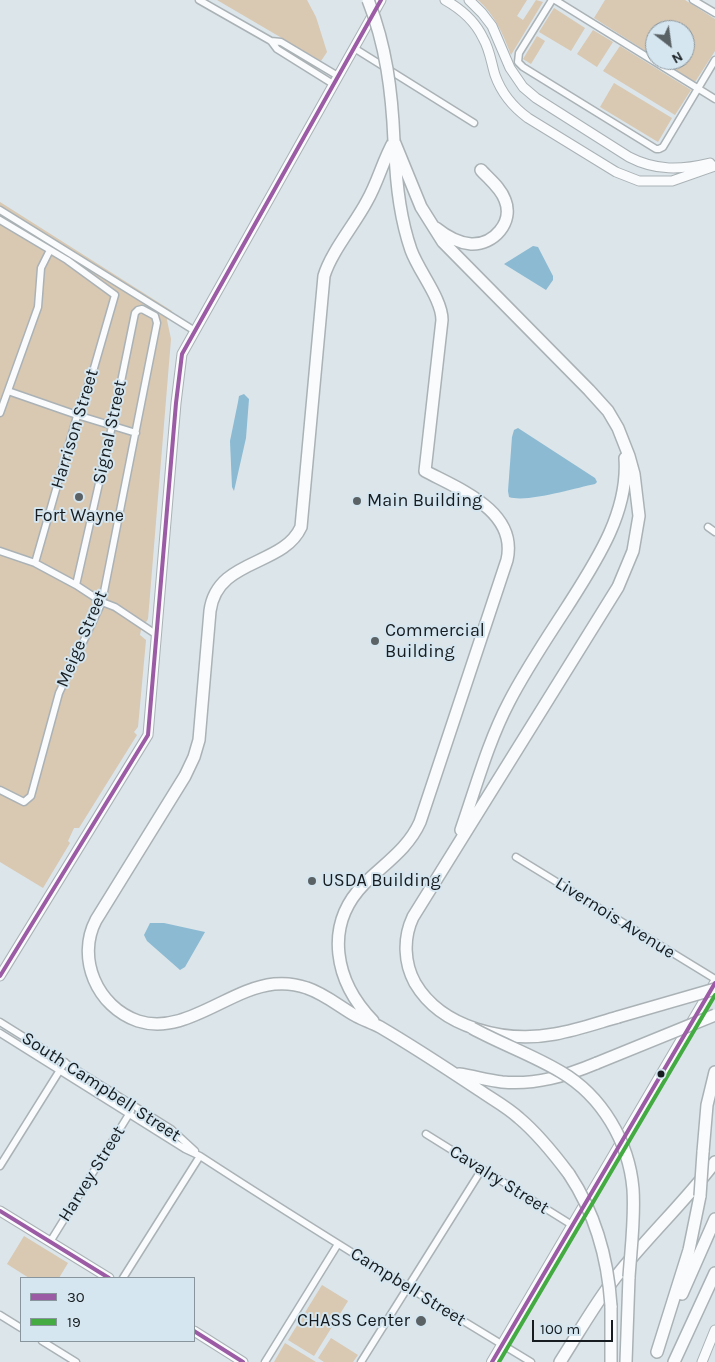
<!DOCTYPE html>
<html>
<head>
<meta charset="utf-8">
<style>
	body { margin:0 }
	#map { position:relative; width:715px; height:1362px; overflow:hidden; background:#dbe5ea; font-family:Karla,sans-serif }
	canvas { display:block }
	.legend { position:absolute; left:20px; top:1277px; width:175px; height:65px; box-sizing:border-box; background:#d5e6f0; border:1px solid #89959c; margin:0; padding:6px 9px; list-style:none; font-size:15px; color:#161c1f }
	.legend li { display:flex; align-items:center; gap:10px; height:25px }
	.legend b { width:25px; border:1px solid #89959c }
	.north { position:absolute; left:645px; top:20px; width:50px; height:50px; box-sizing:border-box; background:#d5e6f0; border:1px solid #89959c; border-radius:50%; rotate:150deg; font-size:14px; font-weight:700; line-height:20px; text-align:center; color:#161c1f }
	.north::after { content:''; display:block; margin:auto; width:18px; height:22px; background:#5b6266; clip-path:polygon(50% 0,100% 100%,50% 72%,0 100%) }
	.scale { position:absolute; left:532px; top:1320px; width:81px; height:22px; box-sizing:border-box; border:2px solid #161c1f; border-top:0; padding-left:6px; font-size:15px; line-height:18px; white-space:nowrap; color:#161c1f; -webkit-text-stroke:4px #d5e6f0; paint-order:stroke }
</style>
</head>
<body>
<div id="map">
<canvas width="715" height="1362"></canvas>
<ul class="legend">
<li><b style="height:6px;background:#9b5ba5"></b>30</li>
<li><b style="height:6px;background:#44aa42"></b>19</li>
</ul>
<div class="north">N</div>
<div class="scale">100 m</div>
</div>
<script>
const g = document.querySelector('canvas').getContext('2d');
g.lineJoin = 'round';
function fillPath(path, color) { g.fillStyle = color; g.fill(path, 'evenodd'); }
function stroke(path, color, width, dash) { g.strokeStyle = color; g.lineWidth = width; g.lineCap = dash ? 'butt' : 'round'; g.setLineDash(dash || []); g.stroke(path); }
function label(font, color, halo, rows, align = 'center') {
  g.font = font + ' Karla,sans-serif'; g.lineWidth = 4; g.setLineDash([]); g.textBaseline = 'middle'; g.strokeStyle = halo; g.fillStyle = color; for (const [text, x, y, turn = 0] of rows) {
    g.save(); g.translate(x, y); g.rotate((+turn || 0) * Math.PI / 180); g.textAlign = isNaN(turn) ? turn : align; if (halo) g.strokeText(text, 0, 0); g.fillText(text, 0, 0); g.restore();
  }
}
fillPath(new Path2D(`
	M217,0H307L316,17L327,52L321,61Z
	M478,0H527L517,16L523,20L536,0L543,2L511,55C503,34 495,15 478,0Z
	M605,0H685L715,19V51L695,82L664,63L666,60H685V30H655V51L652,55L594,18Z
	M554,8L585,28L571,51L539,32Z
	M593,30L613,42L597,67L577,54Z
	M537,36L545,41L531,64L523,59Z
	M620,46L691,90L675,115L603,71Z
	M614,83L672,118L658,142L600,107Z
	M0,202L172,311L167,320L171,339L148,619L141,630L140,635L146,640L138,727L134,732L137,735L79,828H74L68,841L70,843L43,888L0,862Z
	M24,1236L68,1263L59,1278H29L7,1264Z
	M322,1285L348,1301L314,1356L288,1340Z
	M331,1338L358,1355L353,1362H324L318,1358Z
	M285,1343L316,1362H274Z`), '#d9c8b2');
fillPath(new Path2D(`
	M533,246L538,247L553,276V280L546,290L504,264Z
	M244,394L249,399L246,438L234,491L232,487L230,441L238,402L239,396Z
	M518,428L595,478L597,482L595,484C575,488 527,503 509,497L508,491L512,437L514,430Z
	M150,923H164L205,932L185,967L180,970L147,941L144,935Z`), '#8bbad2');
const street = new Path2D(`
	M199,0L271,41L277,49L333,84
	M552,0L519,53L518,62L523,67L656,149H659L663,147L715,60
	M555,0L715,99
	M693,0L715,13
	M271,41L281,42L338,76
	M354,48L474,123
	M0,210L195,331
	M0,220L67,260L115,295L92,375L79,409L35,563
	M8,391L77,415L136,433
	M0,413L38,307L41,268L50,250
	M708,527L715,532
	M0,551L35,563L76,585L102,602L115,607L157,635
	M0,790L24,802L31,796L59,693L102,602L157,323L155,316L142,309L138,310L135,313L112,426L76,585
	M516,857L715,979
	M0,1022L171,1129L195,1151
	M0,1033L185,1149L200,1156C309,1227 420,1295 531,1362
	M426,1134L572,1225
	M0,1166L65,1062
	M50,1242L131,1111
	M123,1278L200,1156
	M0,1315L21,1328
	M42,1341L76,1362
	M265,1362L338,1244
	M361,1362L482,1169`);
const secondary = new Path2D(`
	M445,0C461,9 475,21 483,38C490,50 491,62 495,75C501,92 513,107 528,118L616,172L639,181H672L715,166
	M469,0L482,13L492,26L510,68L523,87L536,98L629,157C656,171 681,170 710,163
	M0,976L148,735L176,403L182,354L381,0
	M0,1211L109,1278
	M194,1331L243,1362
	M702,1362L715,1330`);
const primary = new Path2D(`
	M492,1362L715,983`);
const highway = new Path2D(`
	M394,141C383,160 378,182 367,201C355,224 331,252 324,276L301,527C283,567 217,558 210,611L199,740L194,757L185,776L96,920C76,958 97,1007 138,1021C185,1036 228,989 274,984C285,983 296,984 307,988C325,994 340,1007 356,1016C364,1020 372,1023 380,1027C414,1047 446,1068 479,1090C492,1099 507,1107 519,1118C538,1134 554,1154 569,1174
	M394,141L421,207L443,242L589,390L608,411L618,428L629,456L634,474L639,516L633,551L618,587L413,917C403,938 404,963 415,983C442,1029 506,1043 555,1034C577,1030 597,1023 618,1017
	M436,228C446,236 458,243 471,244C494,245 514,222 505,200C501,188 489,179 481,170
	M461,830C476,787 488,742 509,702C526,669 547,638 567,607C595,563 629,513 625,458
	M373,1021C335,982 323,926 364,884C384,864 408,849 420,822L507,560C518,511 459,489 425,471L442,320C442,299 419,272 411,250C400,218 396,183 395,150
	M459,1074C473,1076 487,1080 502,1082C536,1085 566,1076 597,1063
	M703,1152L707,1105L715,1072
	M682,1294L715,1219
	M657,1352L689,1250L700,1196
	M560,1362C578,1334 594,1305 615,1278C646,1238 684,1203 715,1162
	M611,1362V1306
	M626,1362L629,1277
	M674,1362L715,1273`);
stroke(street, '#aab2b6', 9);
stroke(secondary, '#aab2b6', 11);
stroke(primary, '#aab2b6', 12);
stroke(highway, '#aab2b6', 14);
stroke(street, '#fafbfc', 6);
stroke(secondary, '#fafbfc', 9);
stroke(primary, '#fafbfc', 10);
stroke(highway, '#fafbfc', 11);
const highwayBridge = new Path2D(`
	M368,0C386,45 392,92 394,141
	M618,1017L715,989
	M472,1028C501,1044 533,1055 561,1072C602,1096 629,1142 633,1189C635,1218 631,1248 629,1277
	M597,1063L715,1015
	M569,1174C595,1213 608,1260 611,1306
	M700,1196L703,1152`);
stroke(highwayBridge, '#aab2b6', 14, []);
stroke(highwayBridge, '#fafbfc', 11);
stroke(new Path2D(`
	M0,976L148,735L176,403L182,354L381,0
	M0,1211L109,1278
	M194,1331L243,1362
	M492,1362L715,983`), '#9b5ba5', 4);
stroke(new Path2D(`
	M499,1362L715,995`), '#44aa42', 4);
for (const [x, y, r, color] of [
	[79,497,5,"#5b6266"],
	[357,501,5,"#5b6266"],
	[375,641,5,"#5b6266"],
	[312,881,5,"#5b6266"],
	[661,1074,4.5,"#161c1f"],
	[421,1321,6,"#5b6266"]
]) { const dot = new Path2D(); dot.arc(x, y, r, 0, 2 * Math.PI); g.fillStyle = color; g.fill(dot); stroke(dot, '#d5e6f0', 2); }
label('18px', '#161c1f', '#d5e6f0', [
	["Harrison Street",75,429,-73],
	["Signal Street",110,432,-78],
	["Meige Street",82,639,-67],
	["Livernois Avenue",615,918,32],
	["South Campbell Street",101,1087,33],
	["Harvey Street",92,1174,-58],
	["Cavalry Street",499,1180,32],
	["Campbell Street",408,1287,32]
]);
label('18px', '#161c1f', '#d5e6f0', [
	["Main Building",367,501],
	["Fort Wayne",79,516,"center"],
	["Commercial",385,631],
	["Building",385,652],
	["USDA Building",322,881],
	["CHASS Center",410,1321,"right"]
], 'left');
</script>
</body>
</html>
